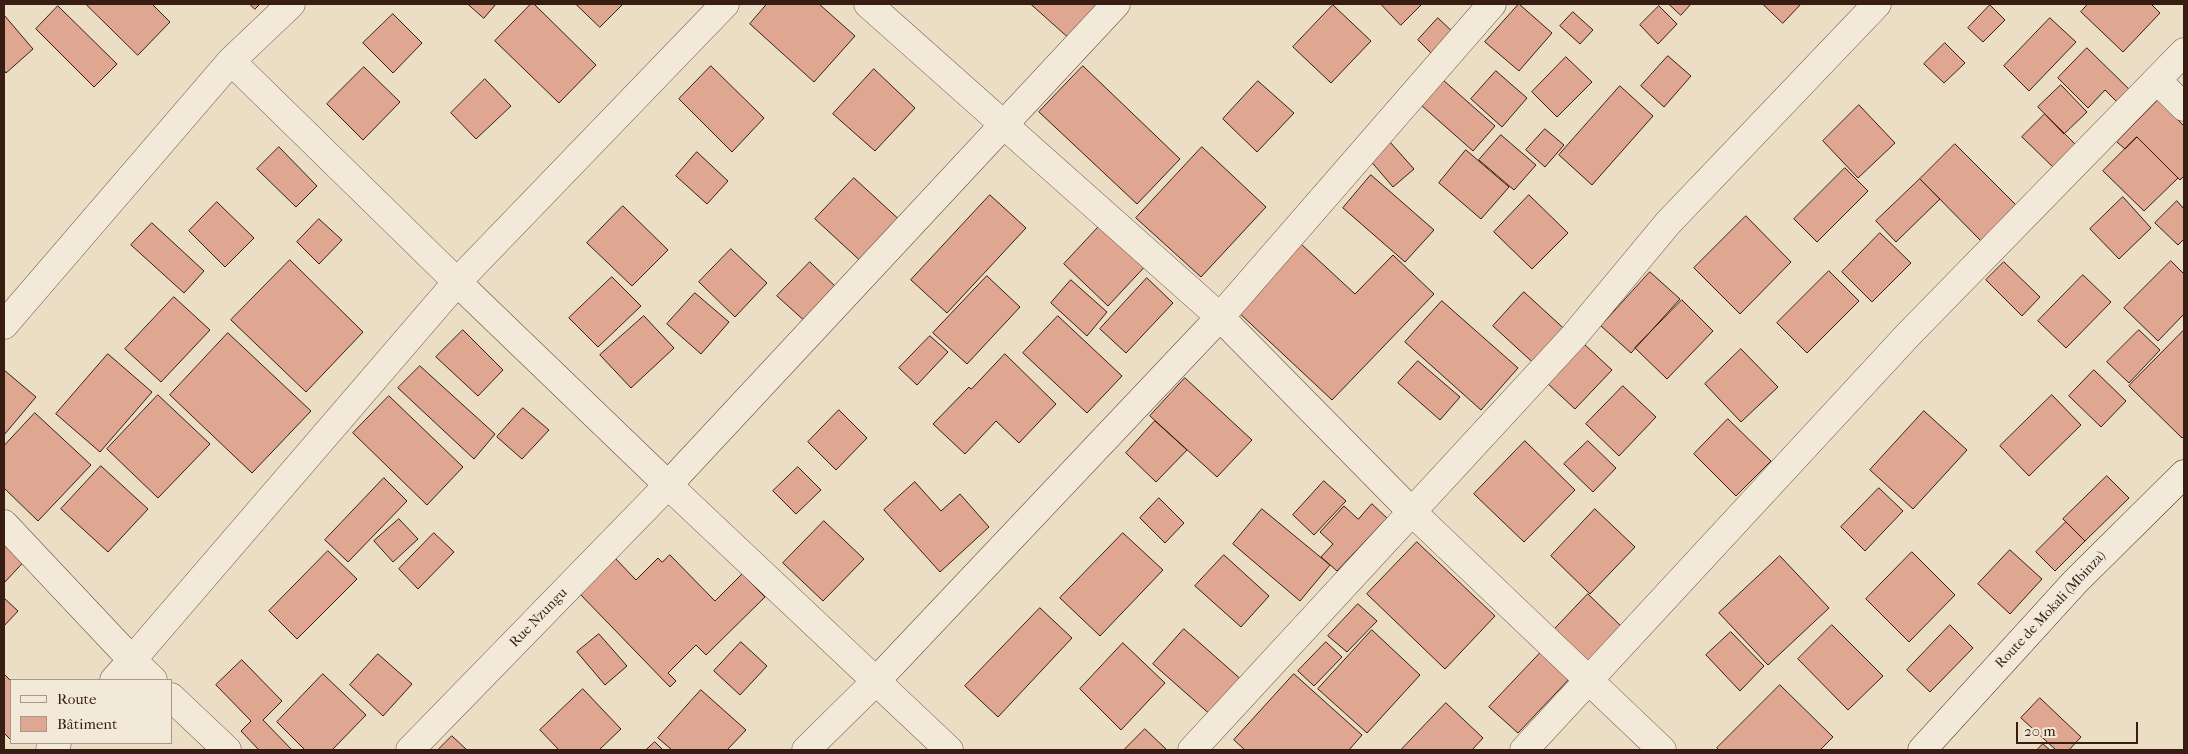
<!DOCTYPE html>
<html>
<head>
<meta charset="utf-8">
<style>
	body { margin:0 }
	#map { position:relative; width:2188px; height:754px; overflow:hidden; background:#ecddc5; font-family:"IM FELL French Canon",serif }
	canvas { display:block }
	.frame { position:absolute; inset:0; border:5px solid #381d13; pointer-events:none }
	.legend { position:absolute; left:10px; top:679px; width:162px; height:65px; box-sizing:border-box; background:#f3e9d9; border:1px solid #a8978a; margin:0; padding:6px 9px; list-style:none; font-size:15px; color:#381d13 }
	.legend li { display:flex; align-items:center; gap:10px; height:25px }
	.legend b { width:25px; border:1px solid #a8978a }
	.scale { position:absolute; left:2016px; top:722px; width:122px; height:22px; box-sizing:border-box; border:2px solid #381d13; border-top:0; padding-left:6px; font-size:15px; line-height:18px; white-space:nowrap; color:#381d13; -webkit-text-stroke:4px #f3e9d9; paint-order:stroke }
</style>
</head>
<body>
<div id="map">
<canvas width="2188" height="754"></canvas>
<div class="frame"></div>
<ul class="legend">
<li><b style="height:6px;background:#f3e9d9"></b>Route</li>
<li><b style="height:14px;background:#dfa691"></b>Bâtiment</li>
</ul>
<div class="scale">20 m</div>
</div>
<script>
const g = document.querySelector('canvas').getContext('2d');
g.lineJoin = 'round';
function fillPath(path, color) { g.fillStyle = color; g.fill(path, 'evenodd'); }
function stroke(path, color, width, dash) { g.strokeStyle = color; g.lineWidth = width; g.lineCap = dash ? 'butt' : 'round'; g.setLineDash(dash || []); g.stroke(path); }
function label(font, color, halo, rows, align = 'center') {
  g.font = font + ' "IM FELL French Canon",serif'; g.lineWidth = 4; g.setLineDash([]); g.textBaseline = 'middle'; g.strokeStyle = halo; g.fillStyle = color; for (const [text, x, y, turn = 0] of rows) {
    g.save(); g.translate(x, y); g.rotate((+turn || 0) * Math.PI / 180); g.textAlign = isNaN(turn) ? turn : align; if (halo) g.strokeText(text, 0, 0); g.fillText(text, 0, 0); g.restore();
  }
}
const building = new Path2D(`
	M86,4H152L170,22L138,55Z
	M250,4H260L255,9Z
	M468,4H496L484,18Z
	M531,4H534L596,65L559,103L495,41Z
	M576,4H623L600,27Z
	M767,4H819L855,36L814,82L750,24Z
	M1031,4H1112L1076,44Z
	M1381,4H1422L1401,25Z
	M1519,4L1552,33L1519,71L1485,42Z
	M1669,4H1691L1681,15Z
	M1763,4H1801L1783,23Z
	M2088,4H2151L2160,13L2123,52L2081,12Z
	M1333,5L1371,41L1331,83L1293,47Z
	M1990,5L2005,20L1983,42L1968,28Z
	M58,6L117,64L94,87L36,29Z
	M1659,6L1677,24L1658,44L1640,25Z
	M1573,12L1593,30L1580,44L1560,26Z
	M393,14L422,43L393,73L363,43Z
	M4,15L33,49L6,73L4,70Z
	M1438,18L1456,35L1435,57L1418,40Z
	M2050,18L2076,42L2029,91L2004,66Z
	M1945,43L1965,63L1944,83L1924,64Z
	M2087,48L2133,93L2121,106L2105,90L2088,108L2058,78Z
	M1668,56L1691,76L1664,107L1641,86Z
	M1566,57L1592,82L1557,117L1532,92Z
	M711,66L764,118L732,152L679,99Z
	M1083,66L1180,159L1137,204L1039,112Z
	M364,67L400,102L363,140L327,104Z
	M874,69L915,108L875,151L833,114Z
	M1496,71L1527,98L1502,127L1471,99Z
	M485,79L511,106L476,139L451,113Z
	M1443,80L1495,126L1473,151L1421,105Z
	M1258,81L1294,113L1257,152L1223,119Z
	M2061,85L2087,112L2064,134L2038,107Z
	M1620,86L1653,116L1592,185L1559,155Z
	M2158,100L2184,126V176L2180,180L2137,137L2125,149L2117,142Z
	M1859,105L1895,143L1858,178L1823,141Z
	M2045,114L2078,147L2055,169L2022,137Z
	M1545,129L1564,145L1545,167L1526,150Z
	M1501,135L1536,165L1514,190L1479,160Z
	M2137,137L2178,178L2144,211L2103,171Z
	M1390,142L1414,169L1393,187L1369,159Z
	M1955,144L2019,208L1983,243L1920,179Z
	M279,147L317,186L296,207L257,169Z
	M1202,147L1266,207L1201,277L1136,218Z
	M1466,150L1509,187L1481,219L1439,183Z
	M697,152L728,181L707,204L676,176Z
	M1845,168L1868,191L1817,242L1794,219Z
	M1371,175L1434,230L1405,262L1343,208Z
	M854,178L904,224L866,266L815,219Z
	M1920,179L1940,199L1896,242L1876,221Z
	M990,195L1026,228L947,313L911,280Z
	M1529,195L1568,233L1532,269L1494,232Z
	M2123,197L2151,228L2119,259L2090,229Z
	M2177,201L2184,209V239L2178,245L2155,223Z
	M217,202L254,238L225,267L189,231Z
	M623,206L668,250L632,286L587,243Z
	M1746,216L1791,262L1740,314L1694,268Z
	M319,219L342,240L319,264L297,242Z
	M1106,219L1150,261L1108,306L1064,264Z
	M152,223L204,271L184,293L131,245Z
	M1880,233L1911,263L1872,302L1842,272Z
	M1301,244L1355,294L1393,255L1434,294L1332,400L1237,311Z
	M731,249L767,283L735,317L699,282Z
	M290,260L363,332L306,392L231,320Z
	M2171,261L2184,274V314L2158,341L2124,308Z
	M810,262L838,289L807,323L777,296Z
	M2004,262L2040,297L2022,316L1986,280Z
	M1829,271L1859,301L1807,353L1777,323Z
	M1650,272L1680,299L1631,353L1601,326Z
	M2083,275L2111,302L2066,348L2038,321Z
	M987,276L1020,307L967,364L933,333Z
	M612,277L641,306L598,347L569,318Z
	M1147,278L1173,303L1126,353L1100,329Z
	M1071,280L1107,312L1087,336L1051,303Z
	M1524,292L1571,335L1540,369L1493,326Z
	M695,293L729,322L701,354L667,324Z
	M174,297L210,330L161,382L125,349Z
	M1682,300L1713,331L1667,379L1635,348Z
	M1442,301L1518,368L1481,410L1405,342Z
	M644,316L674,348L631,388L600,355Z
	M1058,316L1122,376L1087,413L1023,353Z
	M463,330L503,370L478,396L436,357Z
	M2139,330L2160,350L2129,383L2107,362Z
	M2184,330V436L2182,438L2129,386Z
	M228,333L311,411L252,473L170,395Z
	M930,336L948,352L917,385L899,368Z
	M1584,344L1612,370L1575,409L1547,383Z
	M1741,349L1778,387L1741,422L1705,384Z
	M108,354L152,392L100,452L56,414Z
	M1005,354L1056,404L1019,443L996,421L965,454L933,424L969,387L971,389Z
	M1418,361L1460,397L1440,420L1398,383Z
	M420,366L495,434L474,459L398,388Z
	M4,370L36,397L4,435Z
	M2094,370L2126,401L2101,427L2069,396Z
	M1185,378L1252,440L1217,477L1150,416Z
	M1623,386L1656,417L1619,456L1586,424Z
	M158,395L210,444L158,498L107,449Z
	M2052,395L2081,425L2029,476L2000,446Z
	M389,396L463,467L427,505L353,433Z
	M523,408L549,430L522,459L497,437Z
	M839,410L867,438L836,470L808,442Z
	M1924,411L1967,450L1913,509L1870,470Z
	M35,413L91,465L38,521L4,488V446Z
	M1728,419L1771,461L1736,496L1694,454Z
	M1155,421L1187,450L1156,482L1126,453Z
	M1525,441L1575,490L1524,542L1474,494Z
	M1588,441L1616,468L1593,492L1564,464Z
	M101,466L148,509L108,552L61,509Z
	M798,467L821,490L796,514L773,491Z
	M2107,476L2129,498L2085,541L2063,519Z
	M384,478L407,501L348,562L325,540Z
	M1324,481L1346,501L1314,535L1293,515Z
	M915,482L941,511L960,494L989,527L940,572L884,510Z
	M1879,488L1903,511L1865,551L1841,527Z
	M1159,498L1184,523L1165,543L1140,518Z
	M1372,504L1387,518L1337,571L1321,557L1333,544L1320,532L1344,506L1358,519Z
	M1262,509L1330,565L1300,601L1233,544Z
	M1595,509L1635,547L1590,594L1551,556Z
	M399,519L418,539L393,562L374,541Z
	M824,521L864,559L823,601L783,563Z
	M2066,522L2085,541L2055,571L2036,552Z
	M4,527L31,554L4,583Z
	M434,533L454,552L418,589L399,569Z
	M1123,533L1163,570L1100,636L1060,598Z
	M1417,542L1495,616L1445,669L1367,594Z
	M2010,550L2042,579L2010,614L1978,584Z
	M328,551L357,579L297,639L269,611Z
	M1912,552L1955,595L1909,642L1866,599Z
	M670,555L715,601L742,574L765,597L706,655L696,645L668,673L676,681L670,687L579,593L615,558L636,580L658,558L662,562Z
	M1224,555L1269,596L1241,627L1195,586Z
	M1780,556L1829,608L1768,665L1719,613Z
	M1588,594L1622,627L1583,667L1550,634Z
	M4,598L18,611L4,626Z
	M1358,604L1377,621L1347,652L1328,636Z
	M1040,608L1072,638L998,717L965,686Z
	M1832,625L1883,676L1848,710L1798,659Z
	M1950,625L1973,648L1930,692L1907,670Z
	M1184,629L1244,682L1213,717L1153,664Z
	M1372,630L1420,675L1367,733L1318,689Z
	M1731,632L1764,666L1740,691L1706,655Z
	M599,634L627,666L605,685L577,652Z
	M741,642L767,666L740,695L714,671Z
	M1326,642L1342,657L1314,686L1298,671Z
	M1123,643L1165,683L1121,730L1080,689Z
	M1545,648L1573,675L1518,733L1489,707Z
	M378,654L412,684L383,716L350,685Z
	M242,660L282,701L263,720L292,750H259L241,731L251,721L216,685Z
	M4,674L11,681V740L4,733Z
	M323,674L366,715L332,750H305L277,722Z
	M1294,674L1362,735L1349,750H1245L1234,740Z
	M1780,685L1833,737L1820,750H1719L1717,748Z
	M583,689L621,729L599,750H559L540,730Z
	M701,690L746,730L727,750H672L658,738Z
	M2040,698L2081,737L2069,750H2056L2021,718Z
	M1446,703L1483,738L1472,750H1401Z
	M1145,729L1167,750H1124Z
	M452,736L467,750H438Z
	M655,742L663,750H646Z
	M2043,744L2050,750H2037Z`);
fillPath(building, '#dfa691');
stroke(building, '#381d13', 1);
const street = new Path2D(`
	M868,4L1220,317L1412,512L1662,750
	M231,61L291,4
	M2157,80L2184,107
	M4,325L231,61L457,282L725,4
	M4,524L132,660L114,680
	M153,680L132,660L457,282L668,485L410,750
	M171,697L227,750
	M50,750L57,743
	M806,750L875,682L1220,317L1492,4
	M949,750L668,485L1116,4
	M1192,750L1574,336L1668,223L1877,4
	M1524,750L1907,336L2184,52`);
const secondary = new Path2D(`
	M1922,750L2075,582L2184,474`);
stroke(street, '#654d40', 29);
stroke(secondary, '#381d13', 29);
stroke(street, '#f3e9d9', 28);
stroke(secondary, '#f3e9d9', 28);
label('14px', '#381d13', '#f3e9d9', [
	["Route de Mokali (Mbinza)",2051,610,-47],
	["Rue Nzungu",539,618,-46]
]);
</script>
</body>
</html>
